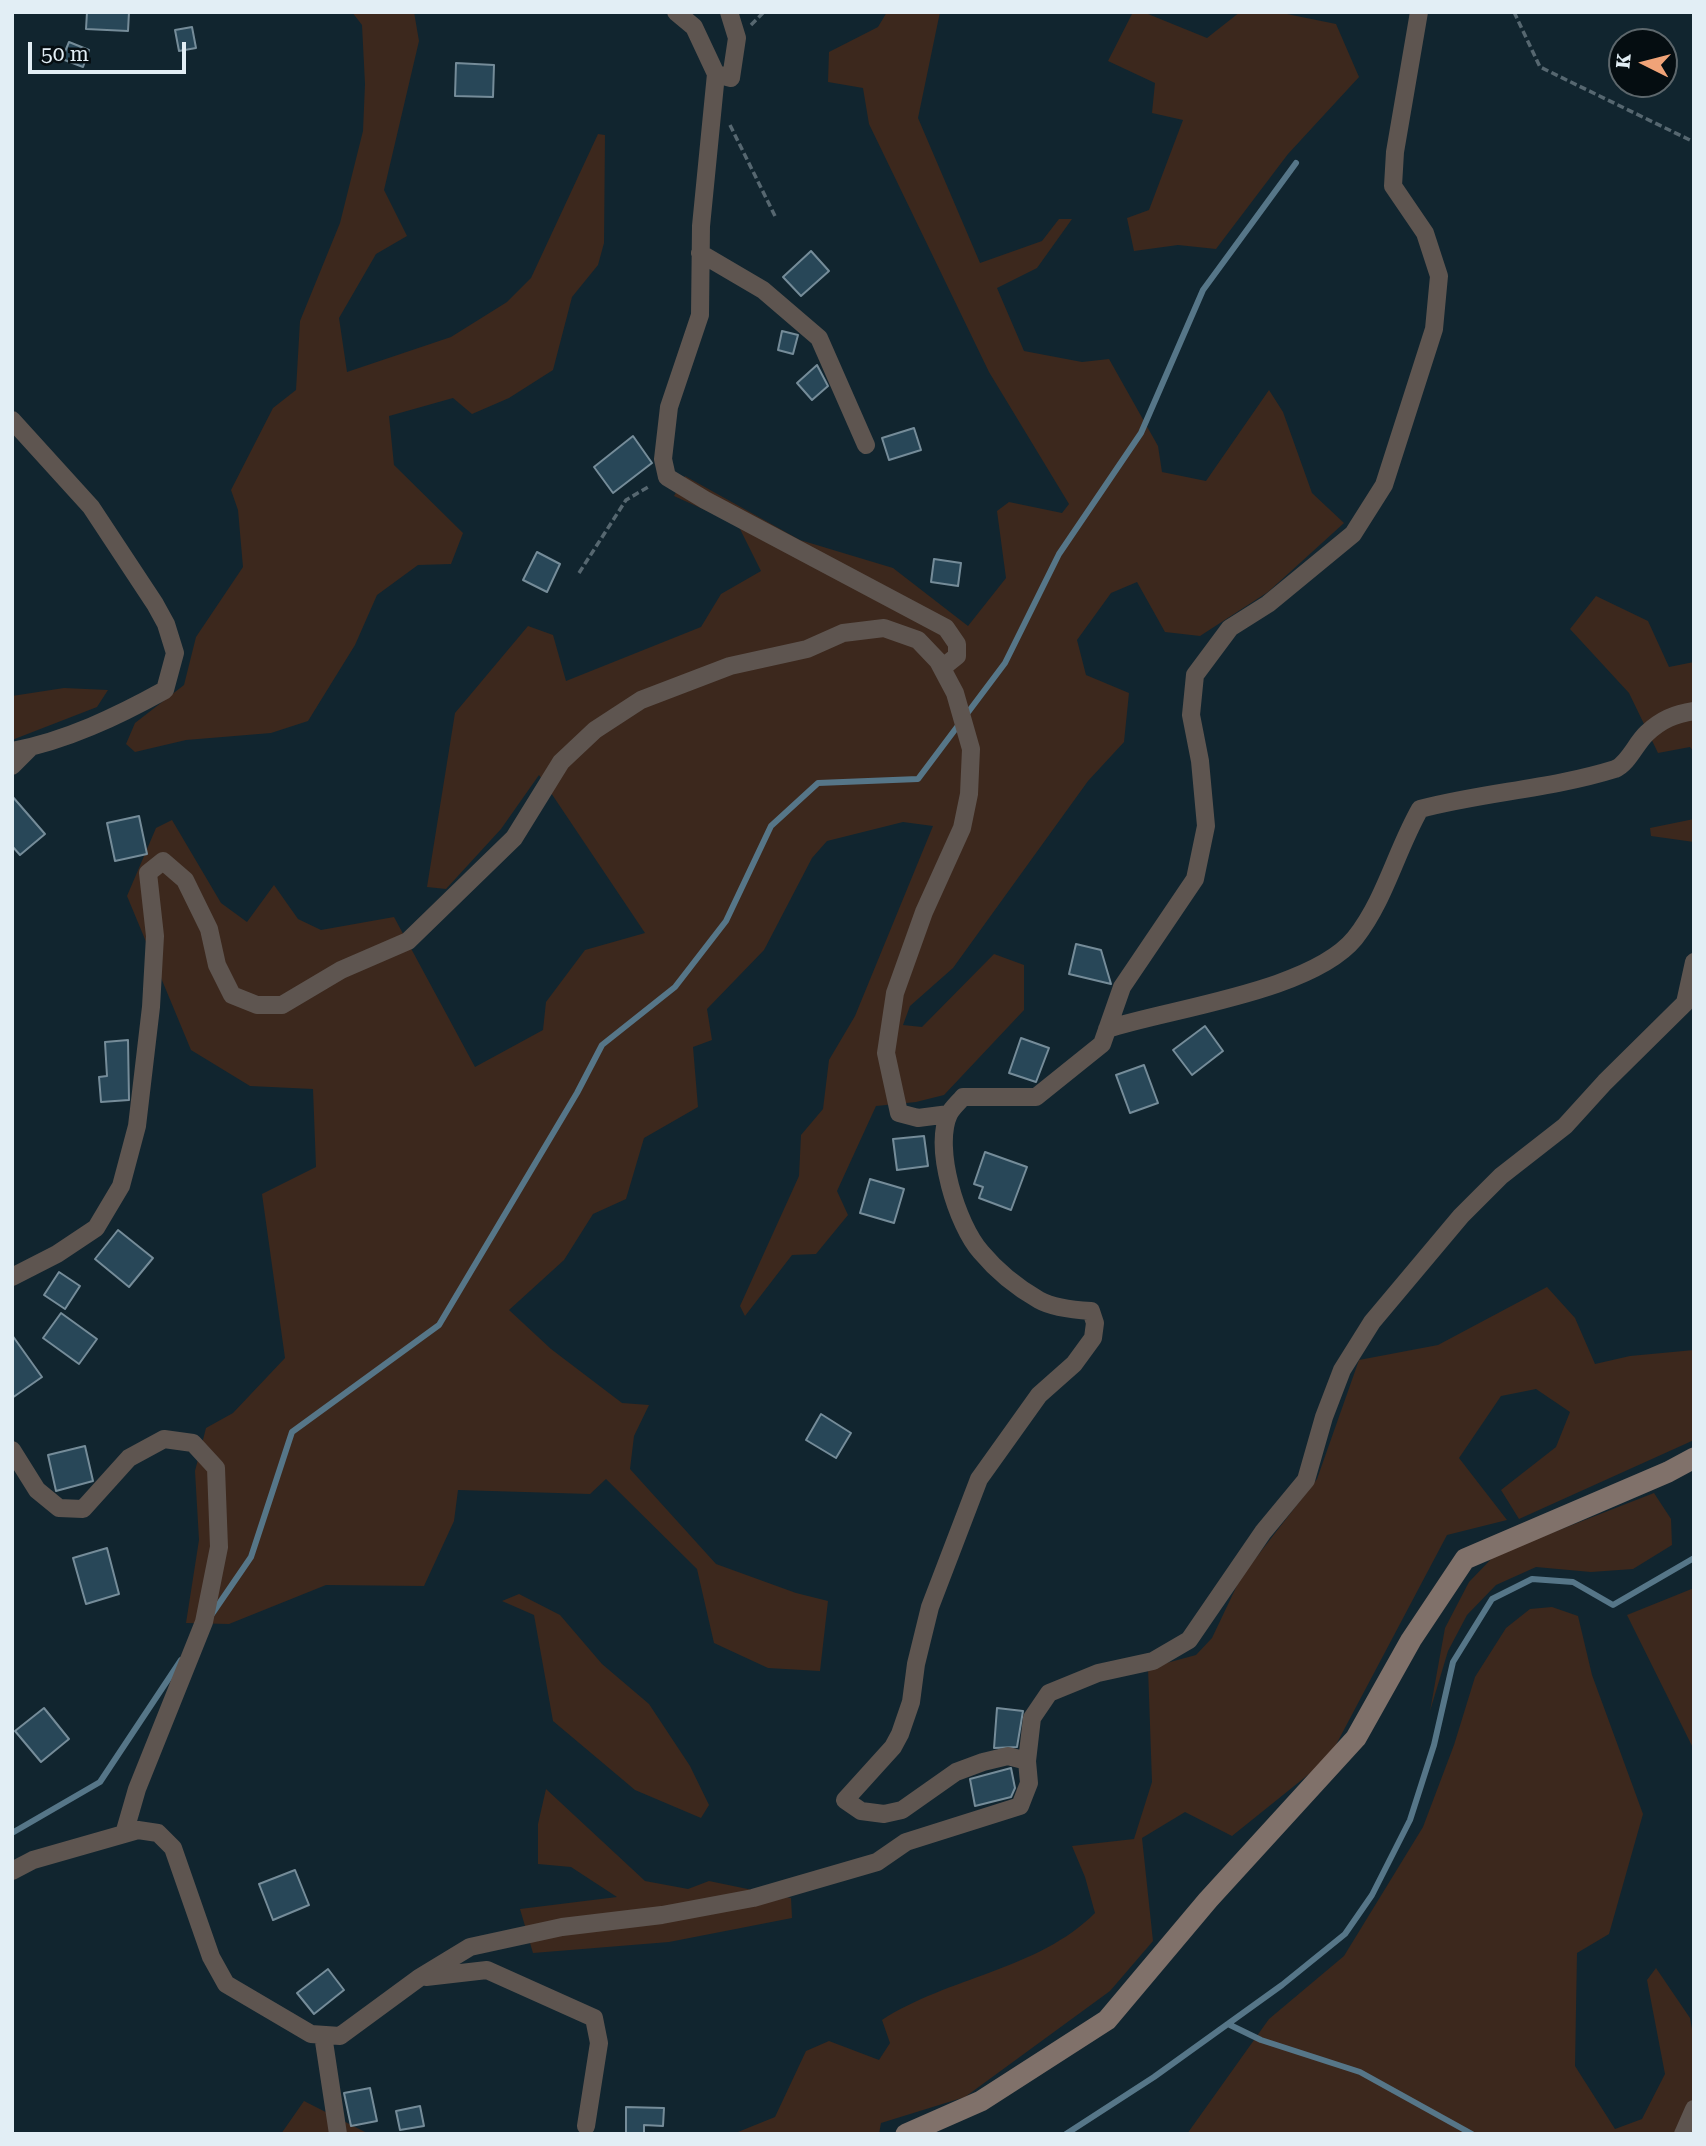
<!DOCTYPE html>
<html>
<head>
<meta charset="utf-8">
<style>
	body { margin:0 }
	#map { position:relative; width:1706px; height:2146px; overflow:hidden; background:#11252f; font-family:"Roboto Serif",serif }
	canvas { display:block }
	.frame { position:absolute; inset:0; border:14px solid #e2eef5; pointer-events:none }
	.north { position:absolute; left:1608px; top:28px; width:70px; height:70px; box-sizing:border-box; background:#050d11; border:2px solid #5d676c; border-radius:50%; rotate:276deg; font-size:19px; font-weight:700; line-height:28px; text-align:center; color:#e2eef5 }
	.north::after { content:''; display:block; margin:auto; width:24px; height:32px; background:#f0a378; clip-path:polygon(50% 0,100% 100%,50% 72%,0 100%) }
	.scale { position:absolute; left:28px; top:42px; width:158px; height:32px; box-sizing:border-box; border:4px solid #e2eef5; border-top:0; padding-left:9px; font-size:21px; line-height:24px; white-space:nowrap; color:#e2eef5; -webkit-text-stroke:5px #050d11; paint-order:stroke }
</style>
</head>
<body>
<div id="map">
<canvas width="1706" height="2146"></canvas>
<div class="frame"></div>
<div class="north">K</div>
<div class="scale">50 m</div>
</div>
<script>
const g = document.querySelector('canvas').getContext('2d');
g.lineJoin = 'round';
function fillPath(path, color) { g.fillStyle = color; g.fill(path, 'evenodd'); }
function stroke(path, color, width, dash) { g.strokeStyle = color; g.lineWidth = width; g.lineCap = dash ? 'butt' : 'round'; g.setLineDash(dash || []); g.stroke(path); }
fillPath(new Path2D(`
	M352,12H414L419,41L384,190L407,236L376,254L339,318L347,372L451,337L507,302L531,278L598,134L605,135L604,243L598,265L572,297L553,370L509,398L472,414L453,398L389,416L394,465L463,533L451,564L418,565L377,595L355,645L308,721L271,733L186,740L135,752L126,744L135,723L184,685L196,637L243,567L238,510L231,490L273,408L296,390L300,321L340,223L363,131L365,84L362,25Z
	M887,12H940L918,118L980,263L1042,241L1059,219H1072L1037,268L997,288L1024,351L1082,362L1109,359L1158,446L1162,472L1206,481L1269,390L1283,412L1312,493L1344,523L1268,592L1200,636L1165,632L1137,582L1111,593L1077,640L1086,675L1129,693L1124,742L1088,781L953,968L910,1006L903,1025L922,1027L994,954L1024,965V1010L944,1095L916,1102L876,1106L837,1191L848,1215L816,1254L792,1255L745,1316L740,1306L799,1176L801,1135L823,1109L829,1060L855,1016L933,826L903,822L827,841L812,858L764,950L707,1009L712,1040L693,1047L698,1107L644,1138L626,1199L593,1214L564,1260L509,1310L551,1349L622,1403L649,1405L634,1436L630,1469L716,1564L796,1593L828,1601L820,1671L768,1668L714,1643L697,1569L606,1479L590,1494L458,1490L454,1521L424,1586L326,1585L229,1624L186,1623L199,1540L195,1471L206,1428L233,1413L285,1358L262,1194L316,1167L313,1089L250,1086L191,1050L127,896L156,828L172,820L221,903L247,922L274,885L298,919L321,930L394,917L475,1067L543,1030L546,1002L585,950L645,933L539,775L501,829L446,889L427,887L455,713L528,626L553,635L566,681L701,627L721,594L761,571L738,525L674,496L685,476L800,540L893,568L968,626L1006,578L997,511L1009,502L1062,513L1069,504L989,372L869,124L863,88L828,82L829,52L878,27Z
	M1133,12H1143L1207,38L1240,12H1277L1336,24L1359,77L1288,154L1216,249L1178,245L1134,251L1127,218L1149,210L1183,120L1152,113L1155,83L1108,61Z
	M1596,596L1648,621L1669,667L1694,662V752L1690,747L1658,753L1629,693L1570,629Z
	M64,688L108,690L97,707L12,740V696Z
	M1694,819V842L1651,836L1650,828Z
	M1547,1287L1575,1318L1595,1364L1630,1356L1694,1350V1440L1519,1519L1501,1490L1556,1447L1570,1412L1536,1389L1501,1396L1459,1458L1507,1520L1447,1535L1329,1758L1232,1836L1185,1812L1142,1838L1153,1941L1110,1991L965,2097L881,2123L879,2134H733L775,2117L806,2051L829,2041L879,2060L890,2043L882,2020C948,1977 1038,1970 1095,1913L1085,1877L1072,1846L1134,1839L1152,1782L1148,1668L1196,1655L1212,1638L1241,1577L1317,1479L1359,1360L1438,1345Z
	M1654,1493L1671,1519L1672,1545L1633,1569L1591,1572L1536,1567L1496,1585L1467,1615L1448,1651L1430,1711L1445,1628L1469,1582L1495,1555Z
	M1694,1588V1750L1627,1615Z
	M519,1594L560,1615L602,1664L649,1704L690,1766L709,1805L701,1818L635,1790L553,1721L534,1615L502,1601Z
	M1552,1607L1578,1616L1592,1675L1643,1814L1609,1934L1577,1953L1575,2066L1615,2129L1642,2119L1665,2074L1647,1980L1656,1968L1690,2018L1694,2040V2134H1187L1269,2019L1344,1956L1423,1827L1454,1745L1475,1677L1506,1628L1530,1609Z
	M546,1789L645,1881L688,1889L709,1881L791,1898L792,1918L669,1942L533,1953L520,1909L617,1897L571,1867L538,1864V1824Z
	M304,2101L369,2134H281Z`), '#3c281d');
stroke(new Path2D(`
	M212,1614L251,1557L292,1432L439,1325L577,1093L602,1045L675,987L726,921L771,826L818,783L918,779L1005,663L1059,554L1141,433L1203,290L1296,163
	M12,1833L100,1782L181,1660
	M1228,2024L1261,2040L1360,2072L1472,2134
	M1066,2134L1154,2077L1282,1985L1345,1934L1372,1895L1410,1820L1434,1745L1453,1662L1492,1599L1532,1579L1573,1582L1613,1605L1694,1558`), '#567688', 6);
const building = new Path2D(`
	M87,12H129L128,31L86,29Z
	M192,27L196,48L179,51L175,30Z
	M69,42L89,50L83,67L62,59Z
	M456,63L494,65L493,97L455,96Z
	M811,251L829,271L801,296L783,277Z
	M782,331L798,335L793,354L778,350Z
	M817,365L828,386L812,400L797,383Z
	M914,428L921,450L889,460L882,438Z
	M633,436L652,463L613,493L594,467Z
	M537,552L560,564L547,592L523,580Z
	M934,559L961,563L958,586L931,582Z
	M12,796L45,834L20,855L12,846Z
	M139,816L147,854L115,861L107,823Z
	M1076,944L1101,950L1111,984L1069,974Z
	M1205,1026L1223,1051L1192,1075L1173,1050Z
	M1021,1038L1049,1048L1036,1082L1009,1073Z
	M128,1040L129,1100L101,1102L99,1077L107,1076L105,1042Z
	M1144,1065L1158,1103L1130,1113L1116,1075Z
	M924,1136L928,1166L897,1170L893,1139Z
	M985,1152L1027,1167L1011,1210L979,1198L983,1187L974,1184Z
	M870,1179L904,1189L894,1223L860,1213Z
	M118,1230L153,1258L129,1287L95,1259Z
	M59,1272L80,1286L65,1309L44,1295Z
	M61,1313L97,1339L79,1364L43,1338Z
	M12,1335L42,1377L12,1398Z
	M821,1414L851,1433L836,1458L806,1440Z
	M85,1446L93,1481L56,1491L48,1455Z
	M107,1548L119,1594L86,1604L73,1558Z
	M44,1708L69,1739L41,1762L15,1731Z
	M997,1708L1023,1711L1017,1747L994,1748Z
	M1011,1768L1015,1788L1011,1797L975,1806L970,1779Z
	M295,1870L309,1905L273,1920L259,1884Z
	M328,1969L344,1990L314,2014L297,1993Z
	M370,2088L377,2121L351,2126L344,2093Z
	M420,2106L424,2126L400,2130L396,2111Z
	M626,2107L664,2108L663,2126L644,2125V2134H626Z`);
fillPath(building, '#284758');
stroke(building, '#758c99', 2);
stroke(new Path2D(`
	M1514,12L1540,67L1694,142
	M751,25L764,12
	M730,125L775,216
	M579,573L626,500L650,486`), '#566770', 3.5, [7, 3.5]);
stroke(new Path2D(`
	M676,12L694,27L716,74L731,78L737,38L729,12
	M716,74L701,226L700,315L669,407L663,459L667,477L705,500L946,628L957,644V656L942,668
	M700,253L763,290L819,338L866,445
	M12,420L91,507L155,604L166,624L175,653L165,690C118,716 66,741 12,751
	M12,766L30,748
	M1107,1029C1172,1008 1312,991 1355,938C1385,900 1396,851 1420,809C1484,792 1551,789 1615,769C1628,764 1636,743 1647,733C1661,720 1674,714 1694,711
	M12,1277L57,1254L96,1228L121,1186L137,1126L151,1007L155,936L148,873L163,861L185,880L209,929L217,965L232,995L257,1005H282L341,970L408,941L514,838L561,762L595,730L641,700L730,666L807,649L843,633L884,628L918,640L938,661L955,693L971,749L969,794L962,828L924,912L895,993L886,1053L899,1113L918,1118L949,1114
	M12,1450L37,1490L59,1508L83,1509L129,1458L164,1439L193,1443L216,1468L219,1547L204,1622L137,1789L124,1834
	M1027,1761L1032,1718L1049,1693L1098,1673L1153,1661L1189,1640L1263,1532L1306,1480L1324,1417L1342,1370L1372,1322L1461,1216L1501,1176L1565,1126L1605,1082L1685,1003L1694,962
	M12,1871L33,1860L138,1830L158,1833L173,1848L211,1957L226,1984L311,2034L340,2036L419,1978L470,1947L562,1927L662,1915L753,1898L877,1862L906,1842L1020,1806L1029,1783L1027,1761L1008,1756L983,1762L956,1772L902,1810L884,1814L861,1811L845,1800L893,1747L900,1734L911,1702L916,1664L930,1607L979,1479L1039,1395L1074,1364L1093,1338L1095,1323L1091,1311C1075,1310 1053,1308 1039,1300C1018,1288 996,1270 981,1252C957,1225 933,1148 949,1114C952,1108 959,1102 963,1097H1036L1102,1044L1122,987L1195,879L1206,826L1200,761L1191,715L1195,675L1230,628L1268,604L1353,534L1384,485L1434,329L1439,276L1425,233L1393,186L1395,152L1419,12
	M426,1977L487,1970L594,2018L599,2043L586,2126
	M323,2035L338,2134
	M1683,2134L1694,2109`), '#5e5550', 18);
stroke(new Path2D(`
	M906,2134L981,2101L1107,2020L1208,1900L1356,1738L1411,1640L1465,1559L1668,1472L1694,1458`), '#80716a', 21);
</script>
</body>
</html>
